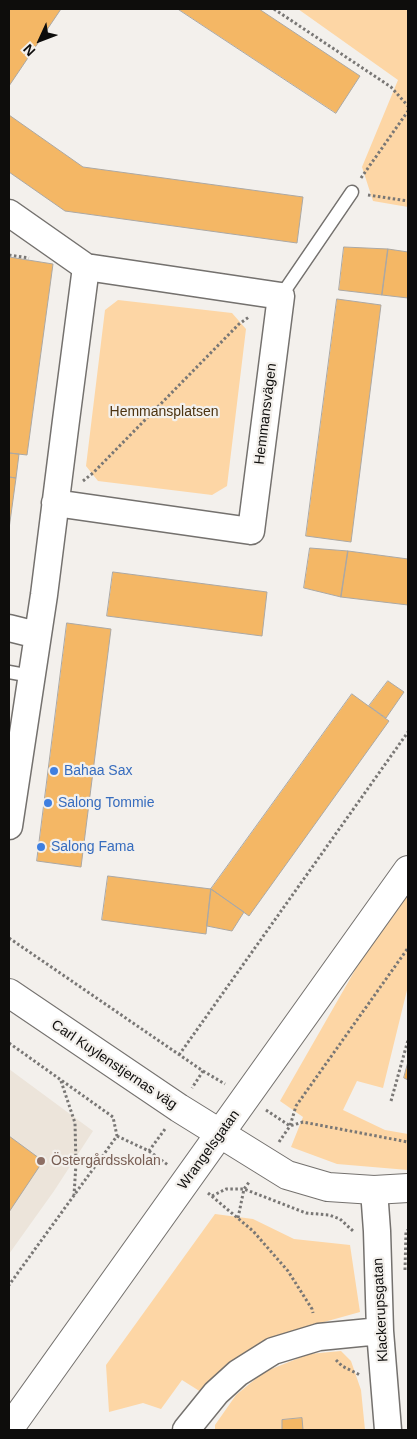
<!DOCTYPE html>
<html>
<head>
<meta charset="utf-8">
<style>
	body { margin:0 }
	#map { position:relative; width:417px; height:1439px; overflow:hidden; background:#f3f0ec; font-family:Helvetica,sans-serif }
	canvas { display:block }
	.frame { position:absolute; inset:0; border:10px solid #0e0d0c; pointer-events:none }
	.north { position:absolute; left:15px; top:15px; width:50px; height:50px; -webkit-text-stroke:4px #f3f0ec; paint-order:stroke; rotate:227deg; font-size:14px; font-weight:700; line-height:20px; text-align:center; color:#0e0d0c }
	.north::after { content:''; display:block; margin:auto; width:18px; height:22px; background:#0e0d0c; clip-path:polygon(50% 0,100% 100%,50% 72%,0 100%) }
</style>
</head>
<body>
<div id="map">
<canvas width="417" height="1439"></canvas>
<div class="frame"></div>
<div class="north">N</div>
</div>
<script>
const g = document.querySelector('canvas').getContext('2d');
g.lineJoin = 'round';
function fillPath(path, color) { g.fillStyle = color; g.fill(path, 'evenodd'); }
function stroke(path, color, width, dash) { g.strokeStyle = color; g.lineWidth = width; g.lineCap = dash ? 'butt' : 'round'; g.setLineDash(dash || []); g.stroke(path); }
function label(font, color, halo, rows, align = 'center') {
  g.font = font + ' Helvetica,sans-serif'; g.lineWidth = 4.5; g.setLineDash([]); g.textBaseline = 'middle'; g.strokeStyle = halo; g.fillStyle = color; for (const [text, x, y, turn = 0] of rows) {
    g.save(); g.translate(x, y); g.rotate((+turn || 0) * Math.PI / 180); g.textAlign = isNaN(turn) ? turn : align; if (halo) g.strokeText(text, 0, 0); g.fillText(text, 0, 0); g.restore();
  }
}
fillPath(new Path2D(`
	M9,1069L93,1131L54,1191L9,1254Z`), '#ece4da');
fillPath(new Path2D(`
	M298,9H408V207L373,201L362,167L398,80Z
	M118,300L232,313L246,329L227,486L212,495L98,481L86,466L105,310Z
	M408,891V986L383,1088L357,1081L343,1110L385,1130L408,1134V1170L337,1164L291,1147L303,1117L280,1101L370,944Z
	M215,1214L253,1219L294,1239L350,1245L360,1312L299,1329L266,1340L201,1392L182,1380L161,1409L143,1403L109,1412L106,1365Z
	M341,1351L351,1361L361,1390L365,1430H215V1425L236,1395L264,1372L309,1354Z`), '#fdd6a5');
const building = new Path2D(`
	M9,9H61L9,86Z
	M178,9H259L360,76L336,113Z
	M9,115L83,167L303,197L297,243L65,211L9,172Z
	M344,247L388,249L382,295L339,290Z
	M388,249L408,252V298L382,295Z
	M9,257L53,264L27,455L9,453Z
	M337,299L381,305L351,542L306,536Z
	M9,453L19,454L16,478L9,477Z
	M9,477L16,478L9,529Z
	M310,548L348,551L341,597L304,588Z
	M348,551L408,559V605L341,597Z
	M113,572L267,592L262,636L107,616Z
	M67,623L111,629L81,867L37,861Z
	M388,681L404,692L386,718L369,706Z
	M352,694L389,721L249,916L211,889Z
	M108,876L211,889L206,934L102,920Z
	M211,889L244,912L232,931L207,926Z
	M408,1062V1080L404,1078Z
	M9,1136L43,1161L9,1212Z
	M302,1418L303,1430H282V1420Z`);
fillPath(building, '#f4b765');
stroke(building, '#aba8a4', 1);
const service = new Path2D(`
	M281,296L352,192
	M9,672L31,676`);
const minor = new Path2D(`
	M9,213L86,267
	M9,628L37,635
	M9,826L44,595C57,486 72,376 86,267L281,296L251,531L55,503
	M374,1190L377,1231L380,1331L388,1430
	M186,1430L216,1393L238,1373L273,1351L319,1337L380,1331`);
const tertiary = new Path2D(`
	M9,993L179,1108L287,1175L328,1187L374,1190L408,1188`);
const secondary = new Path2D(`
	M9,1429L408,870`);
stroke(service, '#74716e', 15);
stroke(minor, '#74716e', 29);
stroke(tertiary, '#74716e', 30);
stroke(secondary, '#74716e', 30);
stroke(new Path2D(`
	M274,9L391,87L408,106
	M361,178L408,111
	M368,195L408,201
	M9,255L29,258
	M83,481L93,473L239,324L249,317
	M9,938L203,1071L192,1088
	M9,1043L113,1117L117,1136L9,1285
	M179,1055L408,732
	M203,1071L225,1084
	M61,1081L75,1123L76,1164L74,1195
	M391,1101L408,1040
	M266,1110L290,1126L303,1122L408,1142
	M117,1136L149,1151L165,1129
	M279,1142L290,1126L296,1106L408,948
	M149,1151L168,1165
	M208,1193L253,1231L288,1271L312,1309L313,1313
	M212,1196L226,1189H244L306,1213L329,1215L340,1219L353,1231
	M238,1218L244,1189L250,1181
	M405,1270L406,1231L408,1230
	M336,1360L342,1366L360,1375`), '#797775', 3, [2.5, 2.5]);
stroke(service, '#fff', 12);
stroke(minor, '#fff', 26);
stroke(tertiary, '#fff', 28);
stroke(secondary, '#fff', 28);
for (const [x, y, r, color] of [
	[54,771,5,"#3f7fe0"],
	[48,803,5,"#3f7fe0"],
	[41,847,5,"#3f7fe0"],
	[41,1161,5,"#8d6e63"]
]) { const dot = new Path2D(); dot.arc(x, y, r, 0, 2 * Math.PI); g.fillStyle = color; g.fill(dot); stroke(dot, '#f3f0ec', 2); }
label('14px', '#4d3411', '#f3f0ec', [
	["Hemmansplatsen",164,412]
]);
label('14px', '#0e0d0c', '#f3f0ec', [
	["Hemmansvägen",266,414,-83],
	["Carl Kuylenstjernas väg",114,1065,34],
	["Wrangelsgatan",209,1150,-54],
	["Klackerupsgatan",381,1310,-93]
]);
label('14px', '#366cbe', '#f3f0ec', [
	["Bahaa Sax",64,771],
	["Salong Tommie",58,803],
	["Salong Fama",51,847]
], 'left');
label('14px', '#785e54', '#f3f0ec', [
	["Östergårdsskolan",51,1161]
], 'left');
</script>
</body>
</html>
